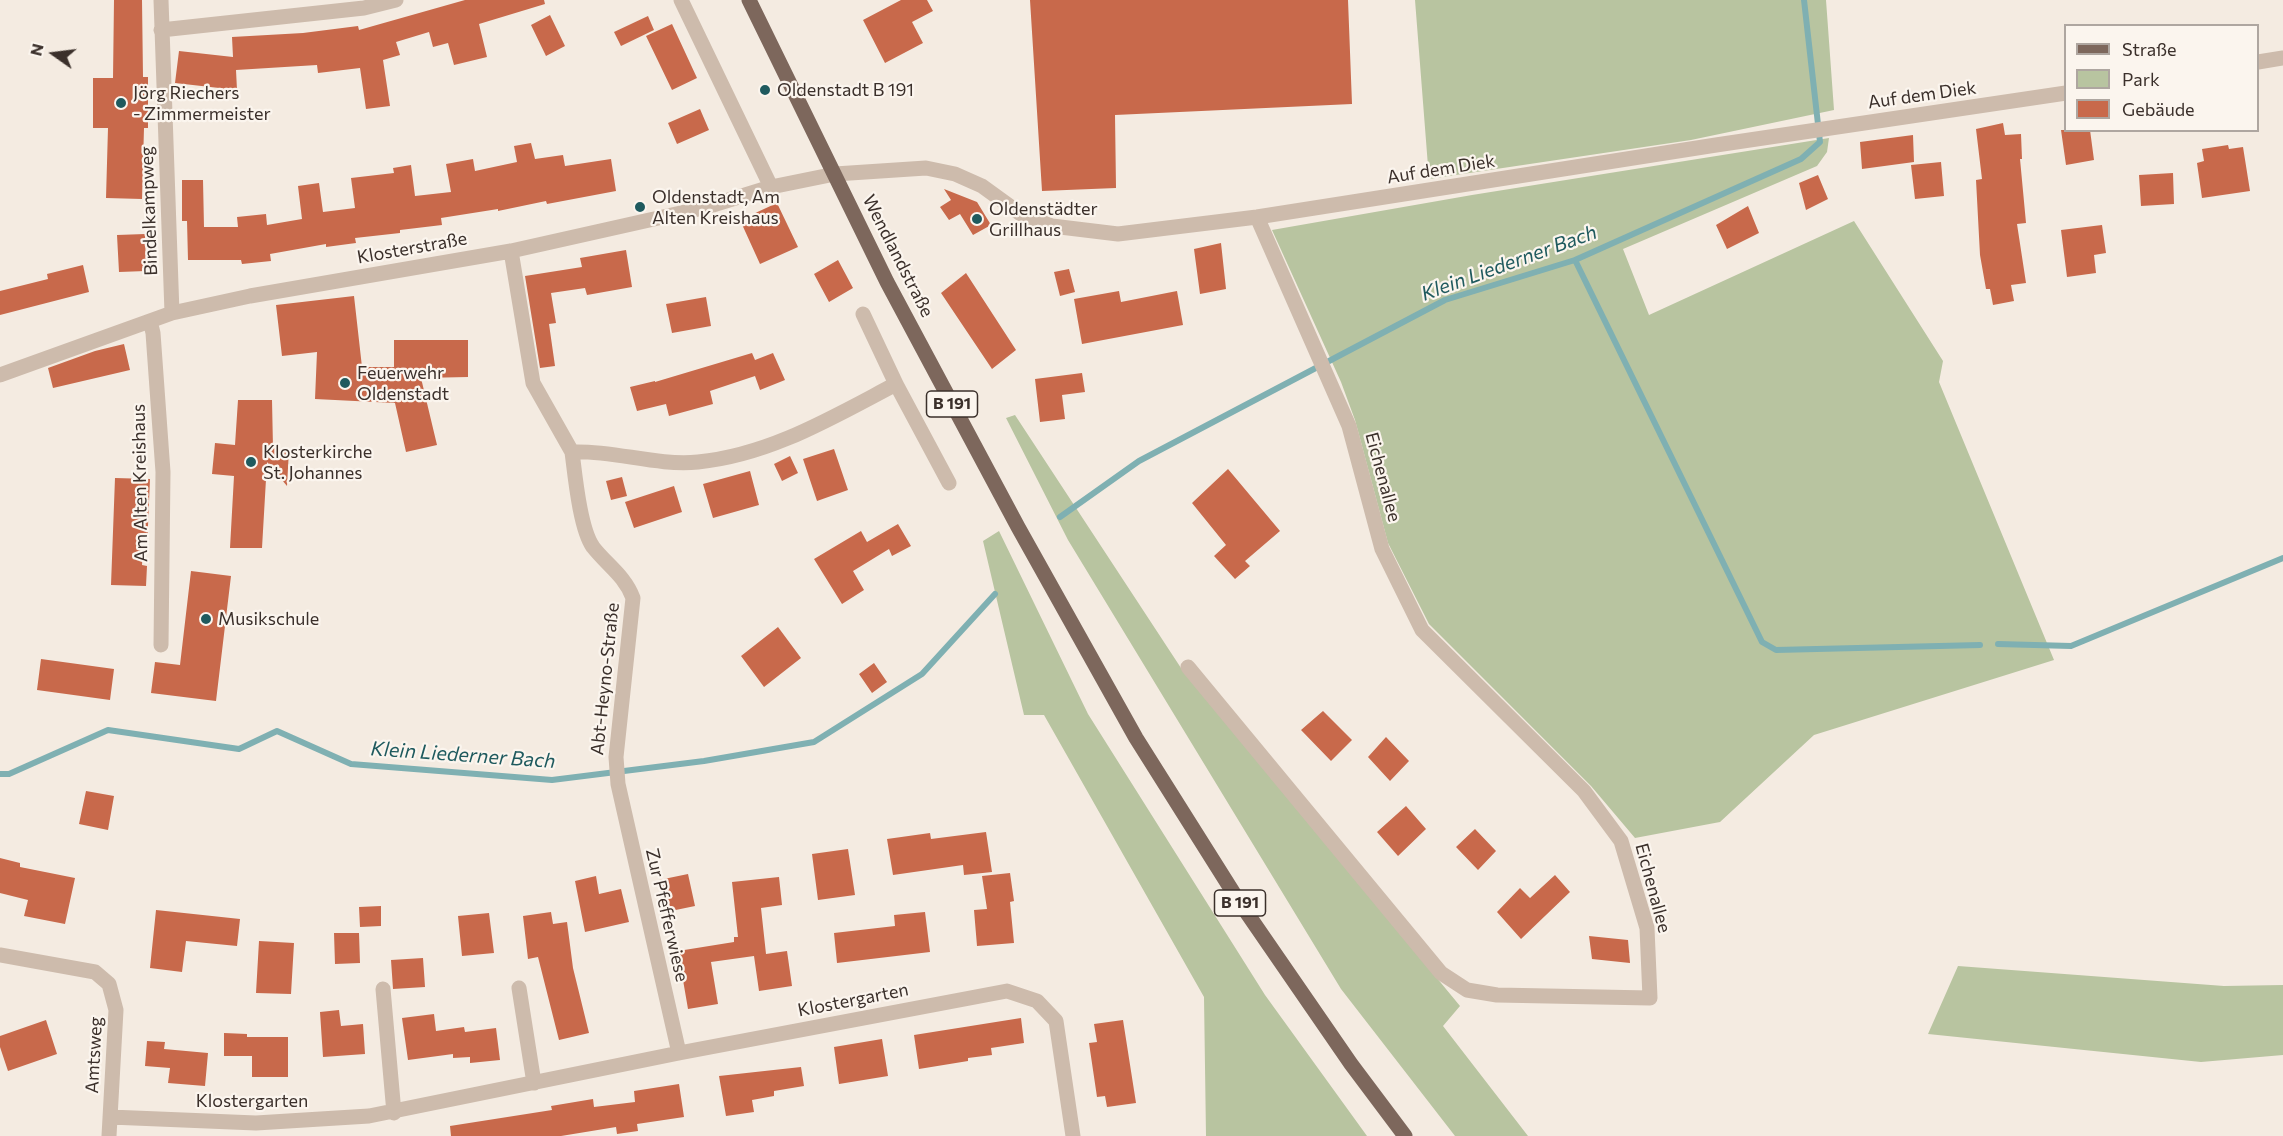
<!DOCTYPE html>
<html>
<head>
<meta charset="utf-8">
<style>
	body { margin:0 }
	#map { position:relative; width:2283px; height:1136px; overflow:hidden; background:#f4ebe1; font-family:Commissioner,sans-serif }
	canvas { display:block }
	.legend { position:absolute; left:2064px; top:24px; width:195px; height:108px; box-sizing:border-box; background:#fbf5ee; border:2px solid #aea6a0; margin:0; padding:8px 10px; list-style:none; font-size:18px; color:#3b302b }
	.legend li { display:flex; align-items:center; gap:12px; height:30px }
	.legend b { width:30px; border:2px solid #aea6a0 }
	.north { position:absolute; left:24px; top:24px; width:60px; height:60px; -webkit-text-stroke:4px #fbf5ee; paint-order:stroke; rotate:284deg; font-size:16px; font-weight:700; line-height:24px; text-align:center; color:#3b302b }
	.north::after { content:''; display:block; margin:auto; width:21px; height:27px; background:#3b302b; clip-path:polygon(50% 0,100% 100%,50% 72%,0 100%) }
</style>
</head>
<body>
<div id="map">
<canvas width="2283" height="1136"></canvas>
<ul class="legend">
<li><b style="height:8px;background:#7d675c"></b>Straße</li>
<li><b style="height:16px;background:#b8c4a0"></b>Park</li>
<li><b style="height:16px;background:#c8694b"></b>Gebäude</li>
</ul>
<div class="north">N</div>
</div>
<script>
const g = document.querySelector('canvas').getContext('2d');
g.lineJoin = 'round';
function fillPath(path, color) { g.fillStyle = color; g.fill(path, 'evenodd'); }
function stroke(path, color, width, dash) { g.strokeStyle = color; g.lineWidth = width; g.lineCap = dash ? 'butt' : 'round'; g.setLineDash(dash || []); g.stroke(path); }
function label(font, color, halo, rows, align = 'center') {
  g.font = font + ' Commissioner,sans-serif'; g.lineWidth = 4.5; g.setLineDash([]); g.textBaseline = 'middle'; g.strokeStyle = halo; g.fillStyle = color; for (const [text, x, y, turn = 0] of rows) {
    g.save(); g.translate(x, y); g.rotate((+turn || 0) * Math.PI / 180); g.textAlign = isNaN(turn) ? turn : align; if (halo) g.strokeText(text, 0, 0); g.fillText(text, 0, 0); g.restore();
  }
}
fillPath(new Path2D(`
	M1415,0H1826L1834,110L1691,140L1429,179Z
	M1829,138L1827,152L1817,166L1623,249L1649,315L1854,221L1943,361L1939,382L2054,660L1814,735L1720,822L1635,838L1591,786L1429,624L1388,543L1355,420L1341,382L1272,230L1472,195Z
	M1015,415L1181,668L1460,1006L1443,1026L1528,1136H1455L1341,989L1068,540L1006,418Z
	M999,531L1088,714L1265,995L1367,1136H1206L1204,997L1044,715H1024L983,541Z
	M1958,966L2224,986L2283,985V1055L2201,1062L1928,1034Z`), '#b8c4a0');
stroke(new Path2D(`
	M1575,260L1762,642L1776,650L1980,645
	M1060,517L1139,461L1445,300L1575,260L1801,159L1820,142L1804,0
	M1998,644L2071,646L2283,558
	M0,774H9L108,730L239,749L277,731L351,764L552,780L704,761L814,742L922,674L995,594`), '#7fb0b2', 6);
fillPath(new Path2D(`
	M114,0H142L143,77H148V128H144L142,199L106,198L108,128H93V78H113Z
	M465,0H544L545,4L479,24L487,57L454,65L448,43L433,47L429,32L396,42L400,55L383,60L390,106L366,109L360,68L318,73L317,65L236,70L237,90L175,83L179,51L233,57L232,37L303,33L358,26L359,30Z
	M901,0H927L933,11L912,22L923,43L885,63L863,20Z
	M1030,0H1348L1352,104L1115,115L1116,188L1042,191Z
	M550,15L565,46L546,56L531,25Z
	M648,16L654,30L621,46L614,32Z
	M672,24L697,78L672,90L646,36Z
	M700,109L709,130L677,144L668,123Z
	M2003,123L2005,135L2021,134L2022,159H2020L2026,223L2017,224L2026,283L2011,285L2014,301L1993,305L1990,289H1986L1980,255L1976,180L1982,179L1976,129Z
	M2061,130H2090L2094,160L2066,165Z
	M1913,135L1914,162L1862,169L1860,142Z
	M531,143L535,159L563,155L565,166L611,159L616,191L547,204L546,201L498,211V209L441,218L442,225L400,230V233L355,238L356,243L326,247V244L270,254L271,261L242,264L241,260H188L187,221H182V180H203L204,227H238L237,217L266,214L267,225L302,219L298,186L319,183L323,212L355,208L351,178L394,173L393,168L411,165L415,196L451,192L446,164L473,159L475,171L517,162L514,146Z
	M2228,145L2229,149L2243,147L2250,191L2202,198L2197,163L2204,161L2202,149Z
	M1941,162L1944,196L1915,199L1911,165Z
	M2173,173L2174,204L2141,206L2139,175Z
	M1818,175L1828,199L1806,210L1799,183Z
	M944,189L977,202L991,225L973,235L960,214L949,220L940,207L951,200Z
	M777,203L798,247L760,264L740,220Z
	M1748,206L1759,233L1727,249L1716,225Z
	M2102,225L2106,253L2094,255L2096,273L2067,277L2061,230Z
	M145,234L146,271L119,272L117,235Z
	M1221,243L1226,289L1200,294L1194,249Z
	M626,250L632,287L587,295L585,288L551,293L556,323L549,324L555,366L540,368L525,276L582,267L580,258Z
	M838,260L853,288L829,302L814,274Z
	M83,265L89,292L0,315V291L48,279L47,274Z
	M1069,269L1075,292L1060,296L1054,272Z
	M966,273L1016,350L992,369L941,293Z
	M1119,291L1121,302L1177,291L1183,325L1082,344L1074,299Z
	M354,296L362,367H394V340H468V377L421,378L437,445L406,452L395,403L315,399L317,352L282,356L276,305Z
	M706,297L711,326L672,333L666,304Z
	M124,344L130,370L53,388L48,368L95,351Z
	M752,353L755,360L773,353L785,380L760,390L755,376L710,391L713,404L669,416L666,404L637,411L630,387L655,381V382Z
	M1082,373L1085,392L1062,395L1065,419L1040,422L1035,379Z
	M238,400H272L273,448L289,450L287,486L267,462L262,548H230L234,476L212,474L215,443L235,445Z
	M834,449L848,490L817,501L803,459Z
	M790,456L798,473L782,481L774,464Z
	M1228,469L1280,531L1245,561L1250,566L1235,579L1214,556L1226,545L1192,503Z
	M750,471L759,505L713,518L703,484Z
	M622,477L627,496L611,500L606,481Z
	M115,478L150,479L147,549H143L142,565L147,566L146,586L111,585Z
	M674,486L682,512L634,528L625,502Z
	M898,524L911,546L892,556L889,549L853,571L864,590L842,604L814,559L861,531L867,542Z
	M191,571L231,576L216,701L151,693L155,662L180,665Z
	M778,627L801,658L764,687L741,656Z
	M41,659L114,669L110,700L37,690Z
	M874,663L887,682L872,693L859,674Z
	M1323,711L1352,740L1331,761L1301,730Z
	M1386,737L1409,761L1390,781L1368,757Z
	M86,791L114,796L108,830L79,824Z
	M1406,806L1426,829L1398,856L1377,832Z
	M1475,829L1496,851L1478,870L1456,847Z
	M986,832L992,872L964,875L963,865L893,875L887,839L930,833L931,839Z
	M848,849L855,895L818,900L812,854Z
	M0,858L20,863V867L75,878L65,924L24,916L28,900L0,893Z
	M1010,873L1014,901L1010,902L1014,943L977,946L974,910L987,909L982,876Z
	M688,874L695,906L666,912L659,880Z
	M1555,875L1570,892L1521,939L1497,912L1520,888L1530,898Z
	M596,876L599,894L621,889L629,922L585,932L575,881Z
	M779,877L782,905L761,908L766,954L787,951L792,986L759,991L754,956L711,962L718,1004L688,1009L678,951L734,942V937H738L732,882Z
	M381,906V926L360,927L359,907Z
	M156,910L240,919L237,946L186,941L182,972L150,968Z
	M551,912L553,924L567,922L573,968L589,1033L559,1040L538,957L528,959L523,916Z
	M925,912L930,952L837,963L834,933L895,926L894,915Z
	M489,913L494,953L462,956L458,916Z
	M334,933H359L360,963L335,964Z
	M1589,936L1628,940L1630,963L1592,959Z
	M259,941L294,943L291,994L256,993Z
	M423,958L425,987L393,989L391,960Z
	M339,1010L341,1026L363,1024L365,1054L323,1057L320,1012Z
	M434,1014L436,1031L464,1027L465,1032L496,1028L500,1060L470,1063V1057L453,1058V1054L408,1060L402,1018Z
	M1021,1018L1024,1043L991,1048L992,1055L968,1058V1061L919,1069L914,1035Z
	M46,1020L57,1054L8,1071L0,1047V1036Z
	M1123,1020L1136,1103L1107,1107L1105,1096L1097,1097L1089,1043L1097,1042L1094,1024Z
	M224,1033L247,1034V1037H288V1077H252V1056H224Z
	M882,1039L888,1076L839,1084L834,1047Z
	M147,1041L165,1042L164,1049L208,1053L205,1086L168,1083L170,1068L145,1066Z
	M801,1067L804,1086L774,1091V1096L752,1100L754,1112L726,1116L719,1076Z
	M679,1084L684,1117L637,1124L638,1131L617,1134L616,1127L561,1136H451L450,1126L552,1110L551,1106L593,1099L594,1107L635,1102L634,1091Z`), '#c8694b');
stroke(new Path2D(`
	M161,0L172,313
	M681,0L771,187
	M161,30L364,8L396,0
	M2258,62L2283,58
	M511,251L533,383L572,452C614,450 655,466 698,462C770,455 833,417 896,384L949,483
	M863,314L896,384
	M150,321L153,333L163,472L161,645
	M0,375L172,313L250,296L511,251L703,208L771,187L835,174L926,168L955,174L982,186L1022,215L1052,226L1118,234L1257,217L1716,145L2066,93
	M572,452C575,475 580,529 593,547C607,565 625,576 633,598L616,757L618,784L679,1053
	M1188,667L1441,973L1467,990L1497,995L1650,998L1647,928L1621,841L1584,791L1422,630L1382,549L1349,426L1257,217
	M0,955L95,972L109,984L116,1010L109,1136
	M519,988L534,1083
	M383,989L394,1113
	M110,1117L256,1123L369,1116L679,1053L1007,991L1037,1001L1056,1021L1073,1136`), '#cdbbac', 15);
stroke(new Path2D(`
	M749,0L887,282L1018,527L1136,738L1238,900L1351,1064L1405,1136`), '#7d675c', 15);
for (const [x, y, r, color] of [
	[765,90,6,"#1f5a5e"],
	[121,103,6,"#1f5a5e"],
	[640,207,6,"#1f5a5e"],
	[977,219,6,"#1f5a5e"],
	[345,383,6,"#1f5a5e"],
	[251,462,6,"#1f5a5e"],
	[206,619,6,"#1f5a5e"]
]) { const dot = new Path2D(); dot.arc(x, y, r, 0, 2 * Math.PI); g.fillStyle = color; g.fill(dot); stroke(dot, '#fbf5ee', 2); }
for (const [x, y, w] of [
	[952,404,51],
	[1240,903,51]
]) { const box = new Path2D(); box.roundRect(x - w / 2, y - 13, w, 26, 4.5); g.fillStyle = '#fbf5ee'; g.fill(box); stroke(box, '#3b302b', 1.5); }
label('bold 16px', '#3b302b', null, [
	["B 191",952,404],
	["B 191",1240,903]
]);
label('18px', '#3b302b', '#fbf5ee', [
	["Oldenstadt B 191",777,90],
	["Jörg Riechers",133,93],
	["- Zimmermeister",133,114],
	["Oldenstadt, Am",652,197],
	["Alten Kreishaus",652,218],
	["Oldenstädter",989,209],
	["Grillhaus",989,230],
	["Feuerwehr",357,373],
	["Oldenstadt",357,394],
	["Klosterkirche",263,452],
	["St. Johannes",263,473],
	["Musikschule",218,619]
], 'left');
label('18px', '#3b302b', '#fbf5ee', [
	["Auf dem Diek",1922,95,-8],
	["Auf dem Diek",1441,169,-9],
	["Bindelkampweg",149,211,-92],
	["Klosterstraße",412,248,-10],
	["Wendlandstraße",898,256,63],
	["Eichenallee",1383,477,75],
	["Am Alten Kreishaus",140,483,-91],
	["Abt-Heyno-Straße",605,679,-84],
	["Eichenallee",1653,888,75],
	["Zur Pfefferwiese",667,915,77],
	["Klostergarten",853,1000,-11],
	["Amtsweg",94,1055,-87],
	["Klostergarten",252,1101]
]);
label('italic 20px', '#1f5a5e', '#fbf5ee', [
	["Klein Liederner Bach",1509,263,-20],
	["Klein Liederner Bach",463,755,4]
]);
</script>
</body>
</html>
